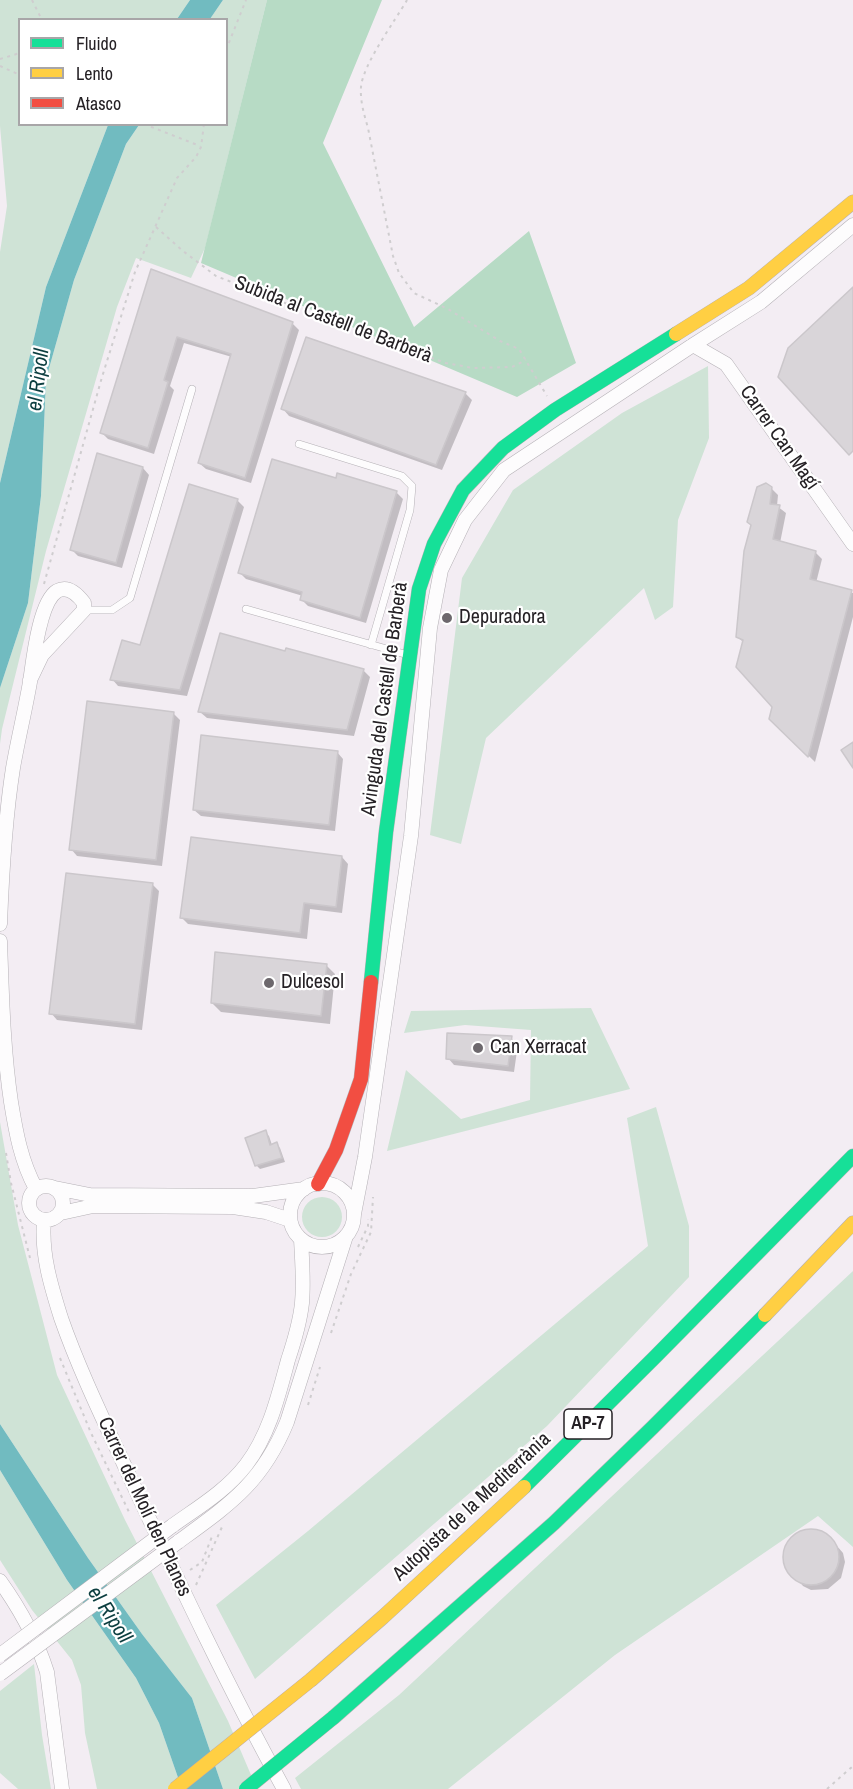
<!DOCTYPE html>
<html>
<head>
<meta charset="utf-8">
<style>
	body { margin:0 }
	#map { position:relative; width:853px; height:1789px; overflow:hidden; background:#f3edf3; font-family:"Archivo Narrow",sans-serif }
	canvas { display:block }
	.legend { position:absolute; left:18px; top:18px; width:210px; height:108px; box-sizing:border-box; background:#fff; border:2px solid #a8a6a8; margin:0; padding:8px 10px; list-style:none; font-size:18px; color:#252125 }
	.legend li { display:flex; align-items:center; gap:12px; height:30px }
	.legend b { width:30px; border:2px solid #a8a6a8 }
</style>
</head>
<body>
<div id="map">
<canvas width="853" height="1789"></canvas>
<ul class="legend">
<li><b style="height:8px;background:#16e098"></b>Fluido</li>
<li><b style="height:8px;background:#ffcf43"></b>Lento</li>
<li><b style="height:8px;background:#f24e42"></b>Atasco</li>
</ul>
</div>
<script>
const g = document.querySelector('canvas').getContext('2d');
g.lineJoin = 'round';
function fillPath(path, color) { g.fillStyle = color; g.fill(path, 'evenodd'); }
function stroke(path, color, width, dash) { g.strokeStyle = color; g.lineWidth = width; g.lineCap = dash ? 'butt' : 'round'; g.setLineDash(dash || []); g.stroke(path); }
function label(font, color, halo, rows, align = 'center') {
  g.font = font + ' "Archivo Narrow",sans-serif'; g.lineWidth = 4.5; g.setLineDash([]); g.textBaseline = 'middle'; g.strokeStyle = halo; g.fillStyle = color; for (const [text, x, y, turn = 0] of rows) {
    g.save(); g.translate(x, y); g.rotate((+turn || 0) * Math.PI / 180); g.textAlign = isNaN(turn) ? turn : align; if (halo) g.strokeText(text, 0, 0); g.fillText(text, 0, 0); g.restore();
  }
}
fillPath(new Path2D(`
	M0,0H190L177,19L20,20V124L108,125L46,287L0,483V252L7,206L0,126Z
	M223,0H267L205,248L191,278L136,258L117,307L46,551L2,729L0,744V688L28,603L41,496L46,379L74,280L126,144L139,125L226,124V20L210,19Z
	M708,366L709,438L678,520L673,607L655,620L644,588L486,738L461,844L430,835L462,578L513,490L622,413Z
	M591,1008L630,1089L387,1151L406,1070L461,1119L530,1100L531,1030L465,1025L404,1033L411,1011Z
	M656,1107L689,1226V1277L547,1426L255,1679L216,1605L308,1531L648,1246L627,1118Z
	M0,1122L18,1225L57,1375L125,1520L228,1721L257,1789H223L192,1698L142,1634L88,1558L0,1424Z
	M302 1217a20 20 0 1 1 40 0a20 20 0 1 1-40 0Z
	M853,1271V1547L818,1516L615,1655L448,1789H301L295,1778L399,1695Z
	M0,1470L67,1580L136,1678L159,1723L182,1789H97L85,1733L81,1685L72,1660L32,1610L0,1560Z
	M34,1664L42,1735L51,1789H18L0,1773V1691Z`), '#cfe3d6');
fillPath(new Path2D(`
	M267,0H382L323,143L414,327L529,231L576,363L517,397L201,263Z`), '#b7dbc5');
fillPath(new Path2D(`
	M190,0H223L210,19H177Z
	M108,125H139L126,144L74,280L46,379L41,496L28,603L0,688V483L46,287Z
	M0,1424L88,1558L142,1634L192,1698L223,1789H182L159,1723L136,1678L67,1580L0,1470Z`), '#71bbc0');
fillPath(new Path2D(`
	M152,270L292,323L299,330L251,483L206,469L199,463L232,357L184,343L170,386L174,390L154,454L108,439L102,433Z
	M307,339L466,394L472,400L442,470L289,416L283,409Z
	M143,468L149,475L122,568L78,556L71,549Z
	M337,480L396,492L403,499L366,623L308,606L302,600L303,596L246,579L240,573Z
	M771,488L778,495L777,506L786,513L780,543L815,552L822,559L816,583L853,593V617L815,762L771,719L774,706L744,643L737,636Z
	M237,500L244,507L187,696L118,686L112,679L141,647Z
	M286,653L363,670L370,677L354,736L207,718L200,712Z
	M173,713L180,720L162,866L77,856L71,849Z
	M337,752L343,759L335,831L201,816L194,810Z
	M342,857L348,864L342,913L310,909L307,939L188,924L182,918Z
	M152,884L159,891L142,1030L57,1020L51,1013Z
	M326,965L335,974L330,1024L221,1012L212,1003Z
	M511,1038L518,1044L514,1072L454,1065L448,1058Z
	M265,1132L269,1136L272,1145L276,1144L280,1148L285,1162L260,1169L256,1165Z
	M806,1531H815L831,1539L843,1553L845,1562L841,1578L828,1589L811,1590L803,1586L785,1564L784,1555L786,1547L791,1539Z`), '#0003');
const building = new Path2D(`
	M151,269L293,322L245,478L198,463L231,354L177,337L164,380L168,382L148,448L100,433Z
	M853,287V451L849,455L778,377L788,348Z
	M306,337L466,392L436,465L281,409Z
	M97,453L143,467L116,563L70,550Z
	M272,459L336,478L337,473L397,491L360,618L300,600L302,592L238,573Z
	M766,483L772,487L770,504L780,505L773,539L816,551L810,579L852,590L808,757L769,719L772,707L736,667L743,640L736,637L744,551L751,525L747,522L757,487Z
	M189,484L238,499L180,690L110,680L122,640L140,645Z
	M220,633L285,651L286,648L364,669L347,730L198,712Z
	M87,701L174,712L156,860L69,850Z
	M201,735L338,751L329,825L193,810Z
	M853,742V768L841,750Z
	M191,837L342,856L336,907L304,903L300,933L180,918Z
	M66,873L153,883L135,1024L49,1014Z
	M215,952L327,964L321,1016L211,1003Z
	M447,1033L512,1036L508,1066L446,1059Z
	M266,1130L270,1145L277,1142L282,1158L255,1166L245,1138Z
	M783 1557a28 28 0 1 1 56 0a28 28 0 1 1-56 0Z`);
fillPath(building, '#d9d5d9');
stroke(building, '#cbc7cb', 1.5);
const lane = new Path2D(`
	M299,444L402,476L412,486L410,510L371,645
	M246,609L408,655
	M84,610H112L130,598L192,389`);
const street = new Path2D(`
	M693,345L726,364L853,544
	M0,924C2,872 5,819 13,768C18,739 25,711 30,682C33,662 39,602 57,591C68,585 78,595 84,603V610L42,655L30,680
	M0,941C2,995 3,1048 11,1102C16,1133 21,1161 36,1189
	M290 1215a32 32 0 1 1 64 0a32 32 0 1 1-64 0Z
	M29 1203a17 17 0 1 1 34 0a17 17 0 1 1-34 0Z
	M55,1188L90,1195L253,1196L304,1189
	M61,1213L93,1206L233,1207L266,1212L290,1220
	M354,1214L365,1157L411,836L430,628L441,570L465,520L504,470L693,345L761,302L853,225
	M44,1220C41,1254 51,1286 61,1318C81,1375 108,1429 133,1484C181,1587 229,1689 284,1789
	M172,1526C197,1508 226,1491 246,1465C269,1435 278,1397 288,1360C294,1342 300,1322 302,1303C304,1281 302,1260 301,1239
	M178,1542C230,1504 262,1483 287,1422L346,1236
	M0,1581C20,1609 37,1640 47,1672L62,1789`);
const fast = new Path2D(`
	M371,982L386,832L419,589L434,544L463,490L503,448L555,410L676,334
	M524,1487L655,1357L853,1156
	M334,1717L554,1523L653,1427L765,1315`);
const slow = new Path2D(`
	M676,334L749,288L853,202
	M765,1315L853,1223
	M312,1679L383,1617L524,1487`);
const jam = new Path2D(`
	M318,1184L336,1150L361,1079L371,982`);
stroke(lane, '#b5b1b6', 8);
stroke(street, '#b5b1b6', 15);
stroke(fast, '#b5b1b6', 15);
stroke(slow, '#b5b1b6', 15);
stroke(jam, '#b5b1b6', 15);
stroke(new Path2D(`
	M32,0L42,20
	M407,0C395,21 363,64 361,87C360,101 364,114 368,128L393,256L399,273L414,293L448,309L500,341L519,349L547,396
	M226,50L246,0
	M0,59L20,53
	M0,66L20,75
	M144,124L200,146
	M156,227L183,251L216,276L377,339L446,363L473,368L512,367L526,360
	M44,584L102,377L135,272L177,178L196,157L201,147L204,124
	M6,1153L11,1183L30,1258
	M358,1247L368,1226V1219
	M331,1333L351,1274L371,1232L373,1197
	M60,1358L91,1433L129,1512
	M308,1405L320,1367
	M190,1570L202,1562L213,1534
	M196,1585L222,1527
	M827,1789L853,1766`), '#cfcdcf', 2, [3, 4.5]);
stroke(lane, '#fdfcfd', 7);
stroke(street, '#fdfcfd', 14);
stroke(fast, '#16e098', 14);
stroke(slow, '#ffcf43', 14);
stroke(jam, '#f24e42', 14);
const streetBridge = new Path2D(`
	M0,1655L172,1526
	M0,1674L178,1542`);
const fastBridge = new Path2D(`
	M246,1789L334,1717`);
const slowBridge = new Path2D(`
	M175,1789L312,1679`);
stroke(streetBridge, '#b5b1b6', 15, []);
stroke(fastBridge, '#bca8ac', 15, []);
stroke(slowBridge, '#bca8ac', 15, []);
stroke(streetBridge, '#fdfcfd', 14);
stroke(fastBridge, '#16e098', 14);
stroke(slowBridge, '#ffcf43', 14);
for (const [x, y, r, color] of [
	[447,618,6,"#6d686d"],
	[269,983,6,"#6d686d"],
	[478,1048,6,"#6d686d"]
]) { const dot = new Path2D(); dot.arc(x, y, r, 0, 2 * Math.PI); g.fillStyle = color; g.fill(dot); stroke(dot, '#fff', 2); }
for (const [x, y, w] of [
	[588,1424,48]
]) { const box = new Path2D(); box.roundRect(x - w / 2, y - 15, w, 30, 4.5); g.fillStyle = '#fff'; g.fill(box); stroke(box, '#252125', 1.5); }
label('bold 18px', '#252125', null, [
	["AP-7",588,1424]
]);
label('20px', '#252125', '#fff', [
	["Subida al Castell de Barberà",333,320,21],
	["Carrer Can Magí",779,438,55],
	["Avinguda del Castell de Barberà",385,699,-82],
	["Carrer del Molí den Planes",144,1507,65],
	["Autopista de la Mediterrània",472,1507,-43]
]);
label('20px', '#252125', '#fff', [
	["Depuradora",459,618],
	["Dulcesol",281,983],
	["Can Xerracat",490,1048]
], 'left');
label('italic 21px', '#0c3e40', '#fff', [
	["el Ripoll",39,380,-83],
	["el Ripoll",109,1615,57]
]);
</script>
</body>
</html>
